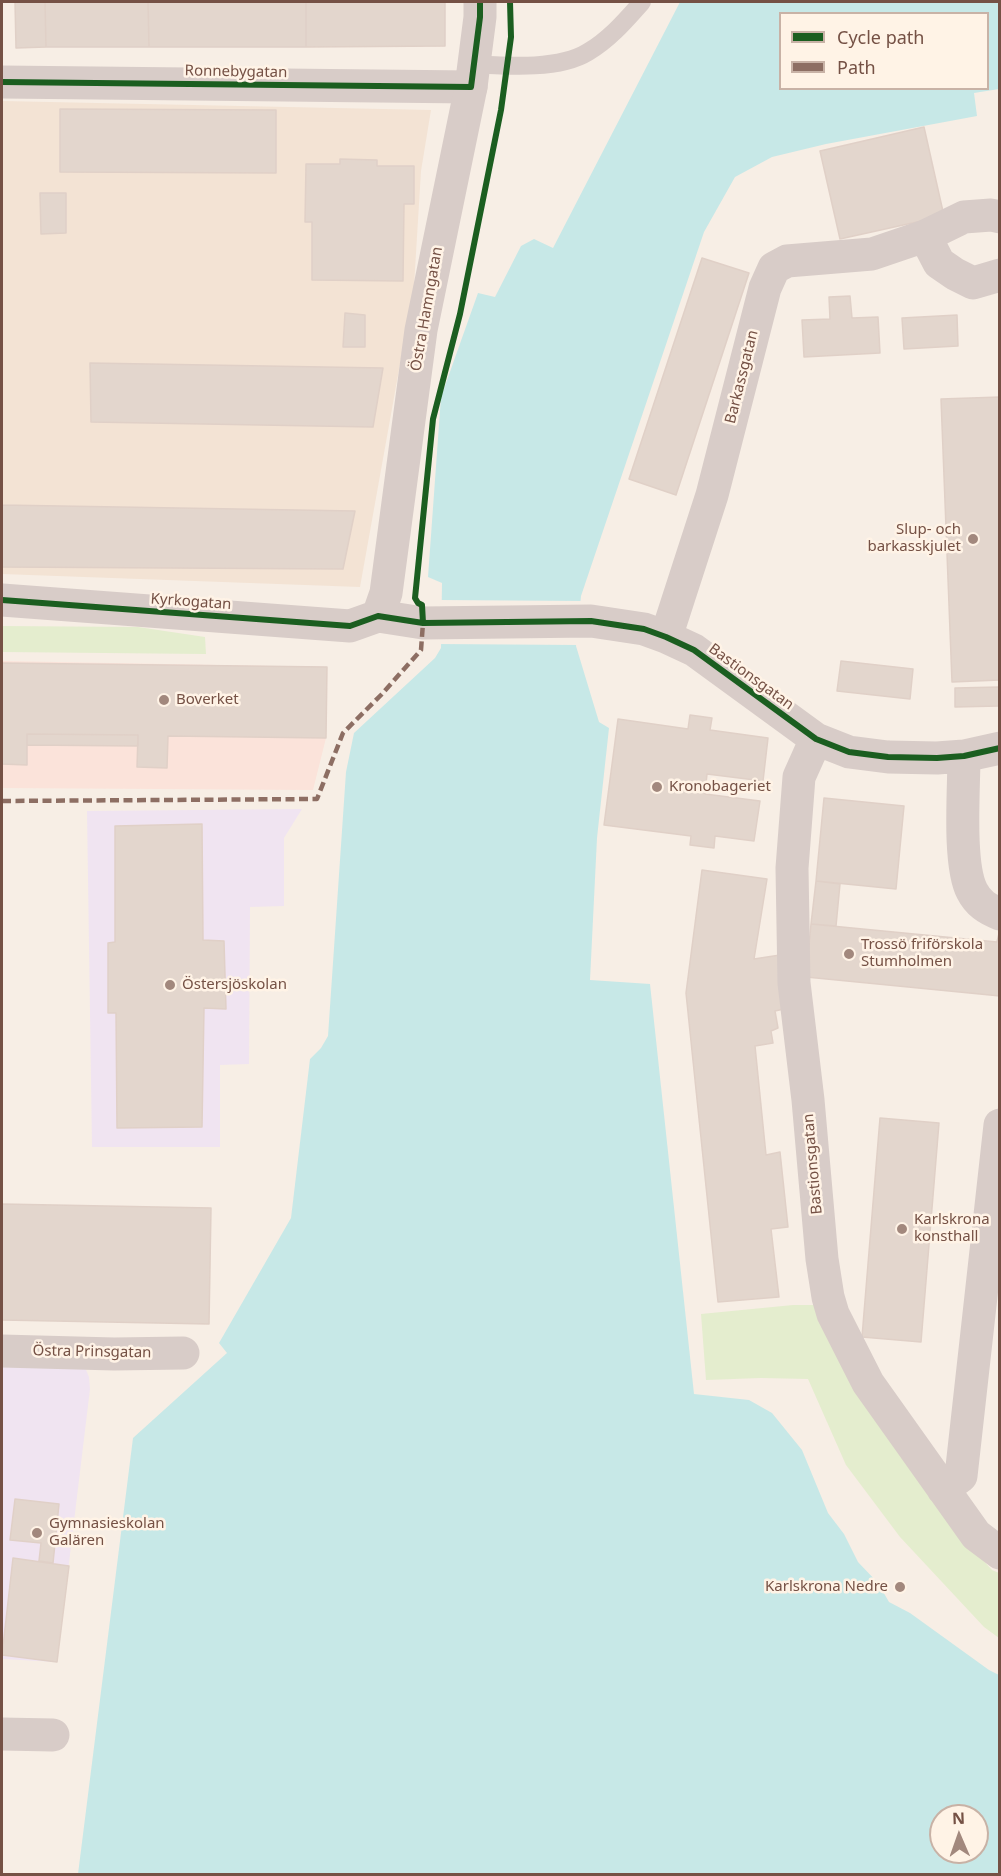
<!DOCTYPE html>
<html>
<head>
<meta charset="utf-8">
<style>
	body { margin:0 }
	#map { position:relative; width:1001px; height:1876px; overflow:hidden; background:#f7eee5; font-family:"Noto Sans",sans-serif }
	canvas { display:block }
	.frame { position:absolute; inset:0; border:3px solid #755145; pointer-events:none }
	.legend { position:absolute; left:779px; top:12px; width:210px; height:78px; box-sizing:border-box; background:#fff3e6; border:2px solid #c8b2a6; margin:0; padding:8px 10px; list-style:none; font-size:18px; color:#755145 }
	.legend li { display:flex; align-items:center; gap:12px; height:30px }
	.legend b { width:30px; border:2px solid #c8b2a6 }
	.north { position:absolute; left:929px; top:1804px; width:60px; height:60px; box-sizing:border-box; background:#fff3e6; border:2px solid #c8b2a6; border-radius:50%; rotate:358deg; font-size:16px; font-weight:700; line-height:24px; text-align:center; color:#755145 }
	.north::after { content:''; display:block; margin:auto; width:21px; height:27px; background:#a2887d; clip-path:polygon(50% 0,100% 100%,50% 72%,0 100%) }
</style>
</head>
<body>
<div id="map">
<canvas width="1001" height="1876"></canvas>
<div class="frame"></div>
<ul class="legend">
<li><b style="height:8px;background:#1b5e20"></b>Cycle path</li>
<li><b style="height:8px;background:#8d6e63"></b>Path</li>
</ul>
<div class="north">N</div>
</div>
<script>
const g = document.querySelector('canvas').getContext('2d');
g.lineJoin = 'round';
function fillPath(path, color) { g.fillStyle = color; g.fill(path, 'evenodd'); }
function stroke(path, color, width, dash) { g.strokeStyle = color; g.lineWidth = width; g.lineCap = dash ? 'butt' : 'round'; g.setLineDash(dash || []); g.stroke(path); }
function label(font, color, halo, rows, align = 'center') {
  g.font = font + ' "Noto Sans",sans-serif'; g.lineWidth = 5; g.setLineDash([]); g.textBaseline = 'middle'; g.strokeStyle = halo; g.fillStyle = color; for (const [text, x, y, turn = 0] of rows) {
    g.save(); g.translate(x, y); g.rotate((+turn || 0) * Math.PI / 180); g.textAlign = isNaN(turn) ? turn : align; if (halo) g.strokeText(text, 0, 0); g.fillText(text, 0, 0); g.restore();
  }
}
fillPath(new Path2D(`
	M2,101L431,110L421,171L414,286L360,587L2,574Z`), '#f3e3d4');
fillPath(new Path2D(`
	M2,661L327,667L326,738L313,790L2,788Z`), '#fbe3da');
fillPath(new Path2D(`
	M302,809L284,838V906L250,907L249,1064L220,1065V1147H92L87,811Z
	M2,1362L84,1365L89,1377L90,1389L57,1662L2,1659Z`), '#f0e4f1');
fillPath(new Path2D(`
	M2,626L138,627L205,637L206,654L2,652Z
	M793,1305H818L952,1526L992,1570L999,1573V1638L984,1627L900,1537L846,1465L808,1379L761,1378L706,1380L701,1314Z`), '#e4edce');
fillPath(new Path2D(`
	M680,2H999V89L974,93L977,116L826,144L772,157L735,177L704,232L581,596L576,646L599,722L609,728L597,838L590,980L650,984L694,1394L749,1400L772,1413L802,1450L828,1513L844,1534L858,1562L878,1583L889,1602L910,1613L989,1670L999,1675V1874H78L133,1438L227,1353L219,1343L291,1218L310,1059L321,1048L328,1036L346,772L354,733L435,658L441,648L442,583L428,577L441,397L478,293L495,297L521,246L534,239L553,248ZM780,14H988V88H780ZM941,1816H977V1852H941Z`), '#c7e8e7');
fillPath(new Path2D(`
	M440,600L583,601L579,645L438,644Z`), '#f7eee5');
const building = new Path2D(`
	M15,2H45L46,47L16,48Z
	M45,2H148L149,47H46Z
	M148,2H306V47H149Z
	M306,2H445V46L306,47Z
	M60,109L276,110V173L60,172Z
	M924,127L944,216L840,239L820,151Z
	M340,159L377,160V166H414V204H404L403,281L312,280V222H305L306,164H340Z
	M40,193H66V233L41,234Z
	M702,258L749,273L676,495L629,479Z
	M850,296L852,318L878,317L880,353L804,357L802,320L830,319L829,297Z
	M345,313L365,315V347H343Z
	M957,315L958,346L904,349L902,318Z
	M2,323V505L355,511L343,569L2,567Z
	M90,363L383,368L373,427L91,422Z
	M1000,397V680L952,682L941,399Z
	M841,661L913,669L910,699L837,691Z
	M2,663L327,667L326,738L168,736L167,768L137,767L138,735L27,734V765L2,764Z
	M999,687V706L955,707V688Z
	M690,715L712,718L710,730L768,738L763,781L707,774L705,794L760,801L754,841L715,836L714,848L690,845L691,836L604,825L618,719L688,729Z
	M27,734L138,735V746L27,745Z
	M824,798L904,806L896,889L816,881Z
	M202,824L203,940L224,941L226,1009L204,1008L202,1127L117,1128L116,1013H108V943L115,942V826Z
	M702,870L767,879L754,959L780,955L784,1009L775,1011L778,1028L771,1031L773,1043L755,1046L766,1155L780,1152L788,1227L771,1229L779,1297L718,1302L686,993Z
	M816,881L840,884L836,926L811,924Z
	M811,924L997,942L1000,929V996L806,977Z
	M880,1118L939,1123L921,1342L862,1337Z
	M2,1204L211,1208L209,1324L2,1320Z
	M15,1499L59,1504L53,1563L39,1561L41,1543L10,1540Z
	M13,1558L69,1566L57,1662L2,1655Z`);
fillPath(building, '#e3d6cd');
stroke(building, '#e0d0c7', 1.5);
stroke(new Path2D(`
	M474,64C507,66 559,70 588,52C610,39 626,20 642,2`), '#d8ccc8', 18);
stroke(new Path2D(`
	M2,82L471,87
	M925,236L939,263L955,274L973,283L1000,275
	M378,616L423,623L591,621L644,629L666,637L694,650L816,739L849,752L888,757L937,758L964,756L1000,748
	M666,637L712,495L765,288L774,268L787,261L872,254L925,236L964,217L991,215L1000,217
	M816,739L799,777L792,868L794,983L808,1100L822,1259L828,1297L833,1314L868,1383L976,1535L1000,1553
	M964,756C964,788 958,864 972,891C978,903 987,909 1000,914
	M2,1351L114,1354L183,1353
	M943,1489L961,1476L1000,1125
	M2,1734L53,1735`), '#d8ccc8', 33);
stroke(new Path2D(`
	M2,600L350,626L378,616L386,593L421,330L471,87L480,17V2`), '#d8ccc8', 33);
stroke(new Path2D(`
	M2,801L317,799L343,733L381,695L421,650L423,623`), '#8d6e63', 4.5, [9, 4.5]);
stroke(new Path2D(`
	M2,82L471,87L480,17V2
	M2,600L350,626L378,616L423,623L591,621L644,629L666,637L694,650L816,739L849,752L888,757L937,758L964,756L1000,748
	M423,623L422,605L418,603L415,598L433,419L460,314L501,110L511,37L510,2`), '#1b5e20', 6);
for (const [x, y, r, color] of [
	[973,539,6,"#a2887d"],
	[164,700,6,"#a2887d"],
	[657,787,6,"#a2887d"],
	[849,954,6,"#a2887d"],
	[170,985,6,"#a2887d"],
	[902,1229,6,"#a2887d"],
	[37,1533,6,"#a2887d"],
	[900,1587,6,"#a2887d"]
]) { const dot = new Path2D(); dot.arc(x, y, r, 0, 2 * Math.PI); g.fillStyle = color; g.fill(dot); stroke(dot, '#fff3e6', 2); }
label('15px', '#755145', '#fff3e6', [
	["Ronnebygatan",236,72,1],
	["Östra Hamngatan",427,309,-80],
	["Barkassgatan",742,377,-76],
	["Kyrkogatan",191,602,4],
	["Bastionsgatan",751,677,36],
	["Bastionsgatan",813,1164,-95],
	["Östra Prinsgatan",92,1352,1]
]);
label('15px', '#755145', '#fff3e6', [
	["Slup- och",961,530,"right"],
	["barkasskjulet",961,547,"right"],
	["Boverket",176,700],
	["Kronobageriet",669,787],
	["Trossö friförskola",861,945],
	["Stumholmen",861,962],
	["Östersjöskolan",182,985],
	["Karlskrona",914,1220],
	["konsthall",914,1237],
	["Gymnasieskolan",49,1524],
	["Galären",49,1541],
	["Karlskrona Nedre",888,1587,"right"]
], 'left');
</script>
</body>
</html>
